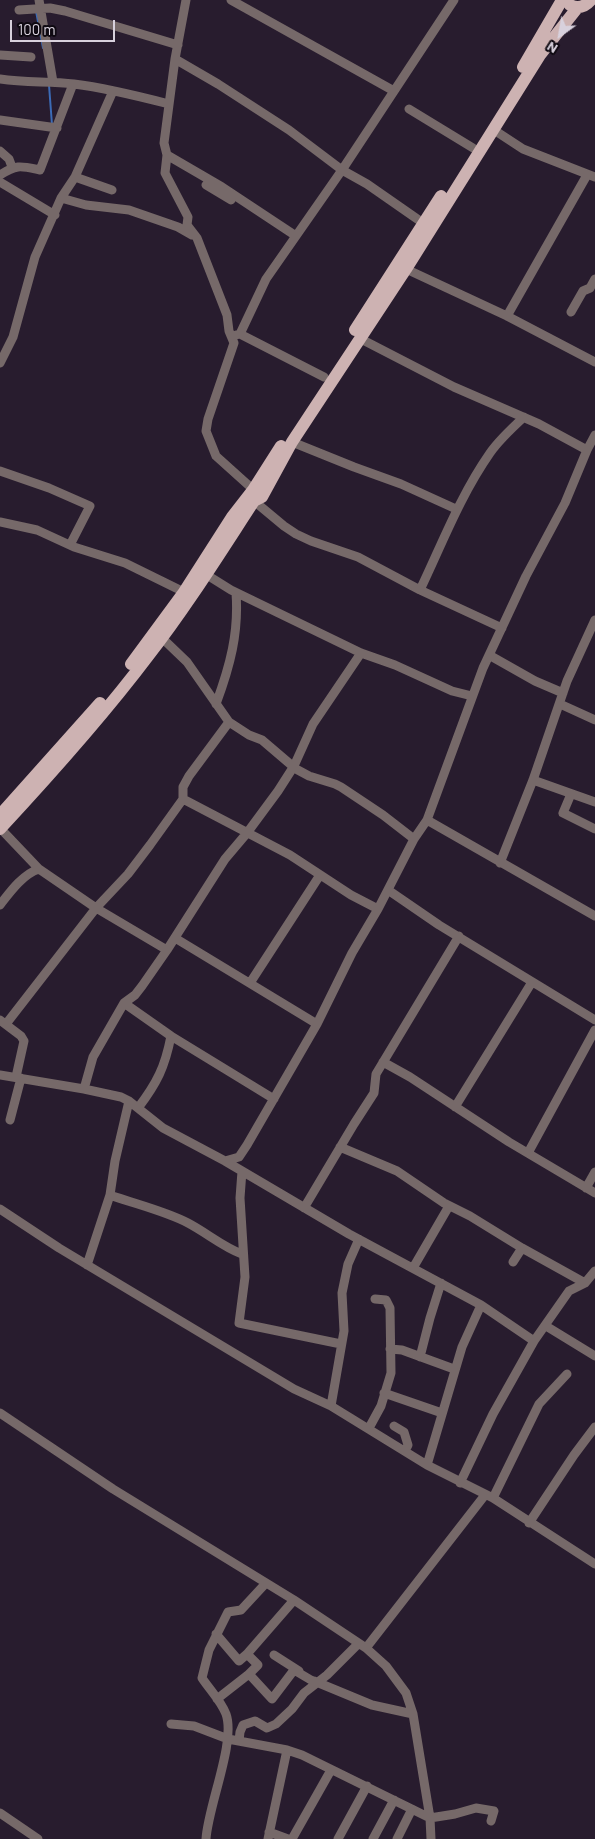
<!DOCTYPE html>
<html>
<head>
<meta charset="utf-8">
<style>
	body { margin:0 }
	#map { position:relative; width:595px; height:1839px; overflow:hidden; background:#281c2e; font-family:Barlow,sans-serif }
	canvas { display:block }
	.north { position:absolute; left:535px; top:10px; width:50px; height:50px; -webkit-text-stroke:4px #0e0911; paint-order:stroke; rotate:212deg; font-size:14px; font-weight:700; line-height:20px; text-align:center; color:#d8d1dd }
	.north::after { content:''; display:block; margin:auto; width:18px; height:22px; background:#d8d1dd; clip-path:polygon(50% 0,100% 100%,50% 72%,0 100%) }
	.scale { position:absolute; left:10px; top:20px; width:105px; height:22px; box-sizing:border-box; border:2px solid #d8d1dd; border-top:0; padding-left:6px; font-size:15px; line-height:18px; white-space:nowrap; color:#d8d1dd; -webkit-text-stroke:4px #0e0911; paint-order:stroke }
</style>
</head>
<body>
<div id="map">
<canvas width="595" height="1839"></canvas>
<div class="north">N</div>
<div class="scale">100 m</div>
</div>
<script>
const g = document.querySelector('canvas').getContext('2d');
g.lineJoin = 'round';
function stroke(path, color, width, dash) { g.strokeStyle = color; g.lineWidth = width; g.lineCap = dash ? 'butt' : 'round'; g.setLineDash(dash || []); g.stroke(path); }
stroke(new Path2D(`
	M36,11L43,48
	M49,85L52,125`), '#3c6bb6', 2);
stroke(new Path2D(`
	M39,0L53,82
	M186,0L175,59L164,143L167,155L165,173L188,217L187,225L197,238L227,315L229,331L234,343L208,419L206,431L216,456L256,492
	M231,0L394,91
	M19,10L50,8L65,11L178,45
	M0,55L31,57
	M175,59L218,84L289,130L342,170L367,184L423,223
	M0,79C25,83 49,81 74,84C106,88 138,96 169,104
	M409,109L473,148
	M0,120L57,128
	M494,130L523,149L595,177
	M0,151L9,159L12,167
	M167,155L222,187L296,236
	M0,175C17,164 21,166 40,170L73,84
	M75,177L112,190
	M0,182L55,215
	M206,185L231,200
	M61,198L86,205L129,210L178,227L192,235
	M406,269L507,316L595,362
	M571,312L583,291L590,288L595,279
	M507,316L587,175
	M240,334L266,279L342,170L454,0
	M236,335L240,334L324,377
	M359,338L454,387L539,424L587,450
	M0,363L13,337L35,257L61,198L75,177L113,91
	M292,442L354,467L401,484L456,509
	M0,471L49,488L90,506L70,545
	M254,501L284,526L296,534L311,541L358,557L420,590L502,628
	M0,522L37,530L74,547L125,563L184,592
	M207,575L231,590L361,653L395,665L452,691L472,696
	M420,590C442,544 460,496 490,453C499,440 512,428 524,417
	M162,638L187,662L229,722L249,735L262,740L296,769L309,776L335,784L341,787L383,815L414,839
	M489,655L535,681L563,693
	M216,704C230,666 239,633 236,593
	M560,704L595,720
	M533,780L595,802
	M571,794L563,813L595,829
	M183,799L290,855L351,895L378,909
	M427,820L595,916
	M0,828L39,869
	M500,863L533,780L567,681L595,620
	M388,890L439,925L595,1020
	M0,905C10,892 23,874 39,869L96,908L167,950
	M175,938L317,1024
	M250,983L320,875
	M0,1020L21,1036L24,1041L16,1077
	M6,1024L96,908L128,874L150,845L183,799V787L189,776L229,722
	M171,1036L274,1099
	M383,1062L410,1077L509,1142L595,1193
	M0,1075L84,1089L121,1097L129,1101L163,1128L225,1161L239,1157L247,1145L317,1024L352,953L378,909L414,839L427,820L483,668L526,576L565,503L587,450L595,435
	M84,1089L93,1057L124,1003
	M455,1107L532,982
	M138,1108C157,1083 165,1067 171,1036L124,1003L135,995L142,986L167,950L225,859L247,833L278,791L294,766L313,724L361,653
	M10,1120L21,1078
	M340,1147L397,1171L444,1203L470,1216L522,1248L585,1283
	M528,1153L595,1030
	M225,1161L349,1234L481,1305L534,1341
	M242,1171L240,1198L245,1277L239,1323L341,1344
	M586,1188L595,1172
	M110,1195C135,1204 165,1211 188,1223C207,1233 223,1247 242,1254
	M304,1208L354,1124L374,1093L376,1074L459,936
	M0,1209L59,1248L294,1389L331,1406L427,1465L493,1498L595,1564
	M513,1262L522,1248
	M87,1265L110,1195L115,1161L129,1101
	M413,1268L449,1206
	M546,1326L595,1356
	M390,1349L402,1350L454,1369
	M420,1357L430,1318L441,1283
	M384,1393L442,1413
	M331,1406L344,1331L342,1293L348,1264L359,1239
	M0,1413L113,1489L294,1600L366,1648L386,1666L406,1693L413,1714L430,1818L431,1839
	M394,1426L404,1432L408,1445L405,1451
	M369,1428L381,1406L391,1373L390,1308L386,1300L375,1299
	M427,1465L462,1347L481,1305
	M460,1483L493,1414L534,1341L569,1291L585,1283L595,1271
	M493,1498L539,1404L567,1374
	M529,1523L574,1455L595,1427
	M216,1634L239,1661L247,1654L258,1665L249,1674L272,1699L294,1670L316,1683
	M366,1648L485,1495
	M247,1654L294,1600
	M274,1655L299,1671
	M314,1681L372,1705L413,1714
	M217,1699L249,1674
	M171,1724L194,1726L228,1739L287,1750L302,1755L430,1818L455,1814L476,1808L494,1811L491,1821
	M239,1741L240,1732L243,1725L255,1721L267,1728L276,1724L292,1709L304,1693L327,1675L358,1644
	M0,1813L38,1839
	M269,1832L288,1839
	M206,1839C208,1806 236,1742 226,1714C221,1701 210,1690 202,1678L209,1650L228,1612L241,1610L266,1583
	M268,1839L287,1750
	M292,1839L331,1770
	M338,1839L367,1786
	M373,1839L394,1800
	M397,1839L412,1809`), '#766969', 9);
stroke(new Path2D(`
	M570,5C578,9 585,7 591,0
	M523,67L562,0
	M355,330L441,196
	M131,664L184,592L232,517L253,490L281,446
	M0,815L100,703
	M0,829C52,773 103,716 149,655C187,606 220,553 254,501L262,497L292,442L406,269L540,55L578,7`), '#cdb2b2', 12);
</script>
</body>
</html>
